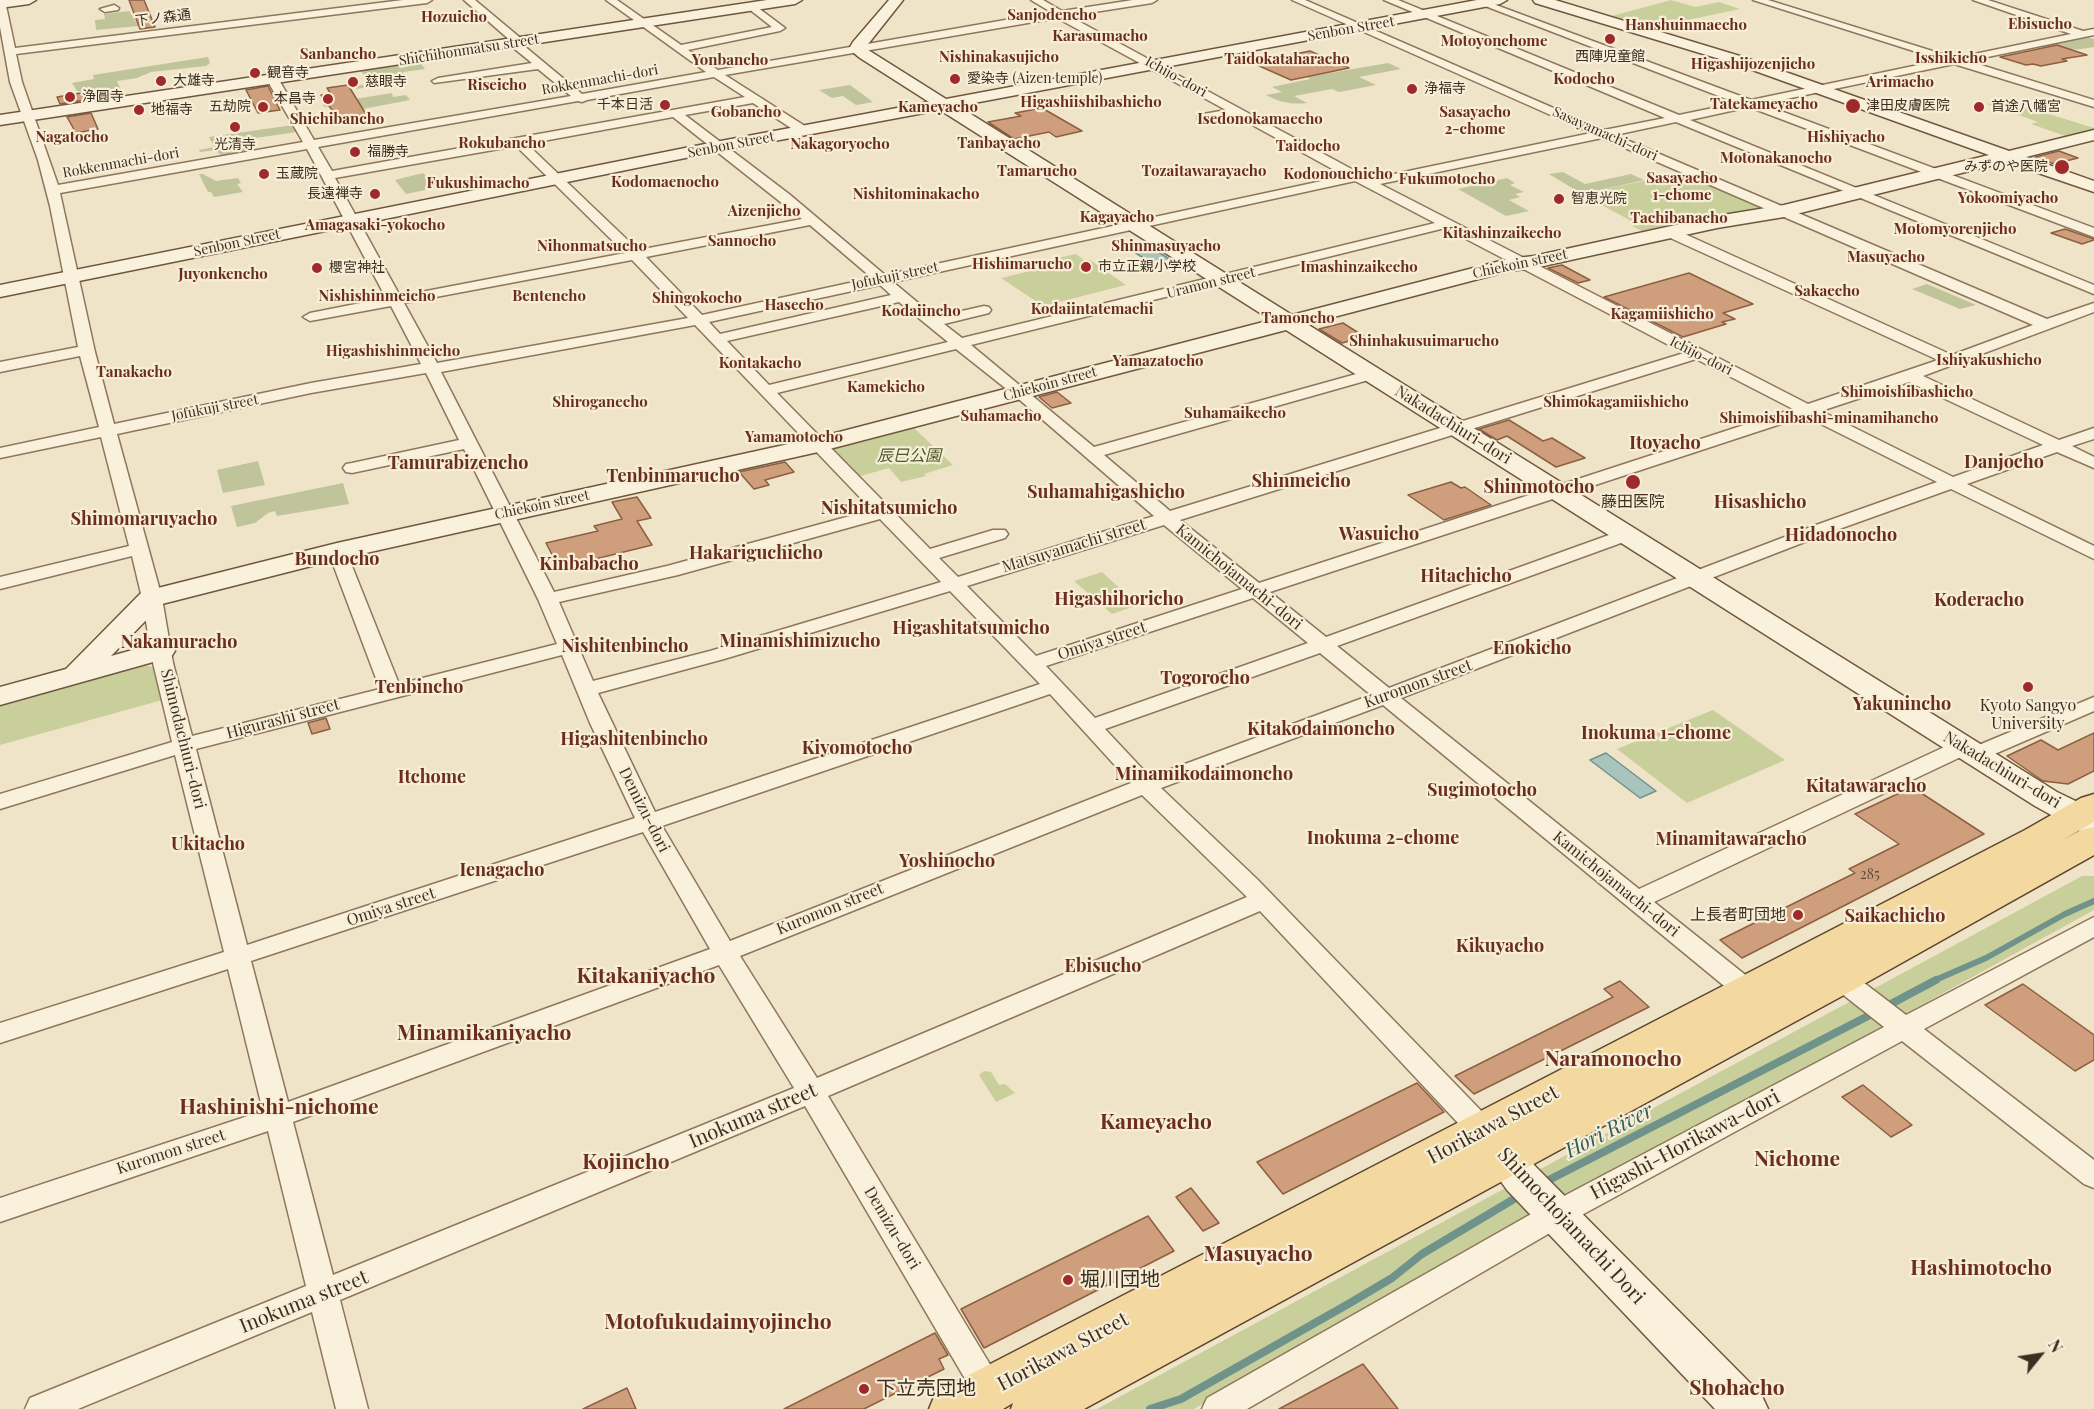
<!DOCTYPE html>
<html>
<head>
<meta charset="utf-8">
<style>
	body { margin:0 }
	#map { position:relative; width:2094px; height:1409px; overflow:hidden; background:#f0e4c8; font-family:"Playfair Display",serif }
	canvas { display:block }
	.north { position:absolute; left:2010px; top:1325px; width:60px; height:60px; -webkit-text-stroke:4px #f7eed8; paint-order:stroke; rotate:60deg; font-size:16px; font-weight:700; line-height:24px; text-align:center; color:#3d2e20 }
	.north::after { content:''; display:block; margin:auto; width:21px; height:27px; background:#3d2e20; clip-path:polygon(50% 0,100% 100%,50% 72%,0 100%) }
</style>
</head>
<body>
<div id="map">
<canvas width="2094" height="1409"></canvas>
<div class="north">N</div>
</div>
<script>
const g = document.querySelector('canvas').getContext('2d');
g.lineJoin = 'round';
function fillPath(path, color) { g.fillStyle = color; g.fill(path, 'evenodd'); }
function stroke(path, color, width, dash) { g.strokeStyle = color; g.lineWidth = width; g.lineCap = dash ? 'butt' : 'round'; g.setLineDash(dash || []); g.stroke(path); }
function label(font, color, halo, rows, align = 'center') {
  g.font = font + ' "Playfair Display","Noto Sans JP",serif'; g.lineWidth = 4.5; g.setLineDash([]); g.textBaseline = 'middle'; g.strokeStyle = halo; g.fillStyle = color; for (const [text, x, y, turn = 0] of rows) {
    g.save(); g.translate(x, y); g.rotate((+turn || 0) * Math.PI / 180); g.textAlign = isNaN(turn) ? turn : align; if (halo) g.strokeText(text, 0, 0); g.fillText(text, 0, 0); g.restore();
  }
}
fillPath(new Path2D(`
	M1671,0L1695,7L1719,2L1740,9L1654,27L1612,16Z
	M2008,98L2011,99L2007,101L2094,128V131L2068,137L2031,124L2038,122L1987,104Z
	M1686,172L1768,208L1716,215L1718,217L1646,233L1632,226L1637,224L1581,194Z
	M1076,254L1085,261L1090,260L1126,285L1043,306L1001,278L1059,264L1053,259Z
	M912,426L953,465L924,474L926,476L901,482L889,468L857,477L832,451L834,448Z
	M1102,572L1138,605L1112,614L1074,581Z
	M144,665L157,668L166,699L0,745V705Z
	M1713,710L1785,760L1687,803L1617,749Z
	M2082,876H2094V910L1889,1023L1577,1191L1194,1409H1097Z
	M984,1071L991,1072L999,1085L1005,1084L1015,1093L996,1102L979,1075Z`), '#c9cf9b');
fillPath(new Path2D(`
	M129,11L139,26L96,30L95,20L105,19L104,14Z
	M2085,36L2094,39V47C2076,50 2051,53 2041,45Z
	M208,57L210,63L206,66L151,72L137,78L117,81L122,92L83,95L81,91H77L72,83L94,79L93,75Z
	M416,61H419L425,69L403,72L408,81L356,89L354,86L370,84L360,69Z
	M1388,63L1401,69L1359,77L1376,85L1339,92L1332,89L1294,96L1307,103C1292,105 1279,102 1266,95L1282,92L1272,87L1310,79L1307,77Z
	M850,85L873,102L856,105L843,96L832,98L819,90Z
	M392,93L393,97L406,95L410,100L347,112L341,105L324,107L323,104Z
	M293,125L297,132L255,138L257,141L244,144L248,151L221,155L215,150L200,152L199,150L214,147L209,137Z
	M1563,172L1585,184L1631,174L1644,180L1582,194L1549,174Z
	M423,173L434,183L429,176L453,181L481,176L483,178L406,194L395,180Z
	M199,174H203L216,181L238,178L241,183L237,184L243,192L214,197L211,192H208Z
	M1507,178L1515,183L1510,185L1524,192L1515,194L1520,197L1509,200L1529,211L1506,216L1458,189Z
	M1927,284L1976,305L1960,309L1912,289Z
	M258,461L265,485L223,493L217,470Z
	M343,483L349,504L277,516L275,511L268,513L255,523L237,527L231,506Z`), '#bfc49a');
const water = new Path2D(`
	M1149,246L1174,262L1156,266L1131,250Z
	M1606,753L1656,791L1640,798L1590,760Z`);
fillPath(water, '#a9c4bc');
stroke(water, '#6f938a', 1.5);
stroke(new Path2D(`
	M1933,981L1986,958L2065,914L2094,901`), '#6f938a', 6);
stroke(new Path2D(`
	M1887,1006L1936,980
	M1543,1183L1874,1013
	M1150,1409L1181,1399L1350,1303L1392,1278L1422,1254L1519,1196`), '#6f938a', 8);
const building = new Path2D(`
	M129,0H144L155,27L140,29Z
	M2057,45L2087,55L2062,59L2067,61L2041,66L2033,64L2026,65L2000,57Z
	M1310,51L1349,68L1291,80L1257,65L1286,60L1280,57Z
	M348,85L369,119L341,122L321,95L331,94L327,88Z
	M268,86L280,110L258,113L246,90Z
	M81,93L85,100L60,104L57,97Z
	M1042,108L1082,131L1056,137L1049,132L1014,139L988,122L1021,116L1015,113Z
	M91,113L98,129L76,133L67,117Z
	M2059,151L2078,158L2054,164L2035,157Z
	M2065,229L2094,239V240L2082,244L2051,233Z
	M1562,265L1590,280L1578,283L1548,268Z
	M1689,273L1753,304L1723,313L1735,319L1722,322L1726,324L1683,337L1604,297Z
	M1343,323L1365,337L1342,343L1319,329Z
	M1057,392L1071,403L1052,408L1039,397Z
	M1509,420L1543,441L1552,438L1585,458L1556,467L1507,436L1497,440L1479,429Z
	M785,462L794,472L765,480L769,485L754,489L739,472Z
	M1451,482L1461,488L1465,487L1491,505L1444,520L1408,495Z
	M637,497L651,518L637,521L652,545L559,568L546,543L598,531L594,526L622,519L612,502Z
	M326,718L330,729L312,734L308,723Z
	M2094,733V771L2068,784L2043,781L2007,756L2041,740L2058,750Z
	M1912,787L1984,834L1742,958L1720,940L1855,873L1849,869L1899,844L1855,814Z
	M1620,981L1649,1007L1474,1094L1455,1076L1613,997L1604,989Z
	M2023,984L2094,1035V1060L2075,1071L1985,1005Z
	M1417,1083L1444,1112L1283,1194L1257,1162Z
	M1863,1085L1912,1125L1891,1137L1842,1097Z
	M1191,1188L1219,1223L1203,1231L1176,1197Z
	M1148,1216L1174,1251L984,1348L961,1309Z
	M935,1333L948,1355L939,1359L944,1369L864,1409H784Z
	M1363,1364L1398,1409H1279Z
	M627,1388L636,1409H583Z`);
fillPath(building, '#cf9f7d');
stroke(building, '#8d5f41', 1.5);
const street = new Path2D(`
	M0,0L5,1L15,48L403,0H432L427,3L16,54L22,82L58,185L303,142L267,80L273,77L279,80L314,140L571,96L538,69L434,83L432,81L438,78L532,63L511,46L510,44L512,42L464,0H475L524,41L525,43L523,45L582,94L706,72L606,0H617L681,45L772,27L749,9L748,7L753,4L785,28L780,31L688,50L718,70L1051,12L1031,0H1043L1062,11L1133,0H1157L1152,3L1069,16L1370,179L1591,133L1292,0H1305L1604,130L1665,118L1384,0H1398L1679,115L1737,103L1480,4L1488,2L1751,100L1942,60L1753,0H1768L1955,58L2071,34L1973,0H1988L2083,31L2094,29V35L1968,61L2094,100V107L1954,64L1762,104L2094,228V237L1749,107L1690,120L2094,285V294L1676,122L1615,135L2047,319L2094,303V312L1923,376L2059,440L2094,428V439L2072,446L2094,457V468L2057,452L1967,484L2094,546V559L1951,489L1828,533L1401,698L1639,889L1955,742L1963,740L1971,742L1974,747L2094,697V711L1983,759L1975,761L1967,759L1965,755L1654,902L1758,985L1762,992L1758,999L1749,1001L1740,999L1383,705L1161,788L1257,879L1492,1122L1496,1130L1492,1138L1482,1141L1472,1138L1260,911L828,1096L1000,1381L1005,1391L1000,1401L989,1406L978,1401L805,1106L340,1300L368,1409H336L312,1312L78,1409H25L30,1398L306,1286L268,1131L0,1222V1198L263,1111L228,969L0,1043V1023L224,952L175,755L0,809V794L172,742L153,663L142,598L132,556L0,589V577L129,546L101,437L0,458V448L99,427L80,356L0,372V362L78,347L50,206L38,160L10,82L0,27ZM1057,18L1226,110L1198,115V119L1236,116L1345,176L885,275L789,194L685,115L753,103L800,134H808V128L725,75ZM714,77L745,97L332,171L318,147L578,101L582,102L587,100ZM673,117L802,219L638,250L527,144ZM1602,138L2033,325L1952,355L1676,230H1666L1664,233L1666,236L1938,360L1808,404L1380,184ZM516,146L625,253L400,296L335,178ZM307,149L386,298L310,313L303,317L310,321L391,306L421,364L311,383L114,424L95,352L60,193ZM1355,181L1435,223L962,338L944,324L989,313L991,310L989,307L984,306L935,317L893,282ZM810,225L872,278L702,315L646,257ZM1445,228L1684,353L1170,511L1104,455L1379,377L1381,374L1379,371H1367L1094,447L971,345ZM632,260L688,318L437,363L404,303ZM880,285L891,295L720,334L709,322ZM899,302L948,342L769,385L727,341ZM695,325L872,510L667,566L554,592L441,372ZM956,349L1014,395L1154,516L958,577L939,558L1005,538L1008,534L1005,530H993L930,549L777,393ZM1696,359L1793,409L1259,583L1180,520ZM426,373L459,440L352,463L346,464L343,468L346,472L352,473L464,449L538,599L557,644L399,684L346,551L344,547H330L328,551L380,689L192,736L173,663L162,598L117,434L311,393ZM1909,382L2043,445L1953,477L1821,411ZM1805,416L1937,482L1816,525L1389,688L1337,646L1632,539L1635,535L1632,531H1620L1326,637L1270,592ZM880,519L941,582L710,651L593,681L559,602L678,575ZM1164,525L1242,589L1036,656L967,586ZM950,591L1040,684L655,812L598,693L724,659ZM1253,598L1308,643L1095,718L1046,666ZM1320,653L1371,695L1150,777L1105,729ZM562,655L590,723L635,818L247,945L196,749ZM1050,694L1131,783L730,941L662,826ZM1142,795L1247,897L817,1078L740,956ZM643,832L710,949L288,1102L251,961ZM719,965L794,1088L333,1275L293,1122Z
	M114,5L119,8L118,10L105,12L100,9Z
	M2094,917V937L1924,1029L2094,1160V1188L2084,1184L1902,1041L1567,1223L1247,1409H1202L1207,1398L1547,1205L1884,1027L1832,986L1828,979L1832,972L1841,970L1850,972L1906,1015Z`);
const secondary = new Path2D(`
	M0,0H36L29,4L0,8Z
	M767,0H802L795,4L0,125V115Z
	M889,0H903L865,48L946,99L1477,0H1507L1500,4L958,106L1292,315L1508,259L1534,256L1717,216L1784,205L1989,155L1733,63L1535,3L1533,0H1555L1743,57L2009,151L2094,130V140L2026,157L2094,181V192L2006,162L1784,217L1717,228L1534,268L1509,271L1307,324L1974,740L2057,792L2094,810V835L2082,832L2035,806L1286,330L818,452L339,559L162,604L111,656L161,642L171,645L175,651L171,657L0,705V687L66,669L142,592L337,543L816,438L1271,320L940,110L710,153L0,297V285L710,143L929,102L860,58L849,49L853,42Z
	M1492,1125L1506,1130L1535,1166L1761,1394L1768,1409H1715L1507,1190L1472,1141L1478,1130Z`);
const primary = new Path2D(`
	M2094,794V822L2061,841L2081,830L2094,827V855L1855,989L1084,1409H1011L1013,1403L1003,1409H929L936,1392L2025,830L2081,798Z`);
stroke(street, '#8d765c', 3);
stroke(secondary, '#6f573f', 3);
stroke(primary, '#5b4430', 3);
fillPath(street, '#faf1dc');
fillPath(secondary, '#faf1dc');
fillPath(primary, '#f3d9a0');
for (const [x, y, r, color] of [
	[1610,39,6,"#9e2a2b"],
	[255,73,6,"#9e2a2b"],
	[955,79,6,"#9e2a2b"],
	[161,81,6,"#9e2a2b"],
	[353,82,6,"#9e2a2b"],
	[1412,89,6,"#9e2a2b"],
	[70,97,6,"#9e2a2b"],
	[328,99,6,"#9e2a2b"],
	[665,105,6,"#9e2a2b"],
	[1853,106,8,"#9e2a2b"],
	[263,107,6,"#9e2a2b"],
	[1979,107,6,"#9e2a2b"],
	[139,110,6,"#9e2a2b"],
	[235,127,6,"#9e2a2b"],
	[355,152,6,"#9e2a2b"],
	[2062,167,8,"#9e2a2b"],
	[264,174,6,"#9e2a2b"],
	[375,194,6,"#9e2a2b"],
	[1559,199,6,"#9e2a2b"],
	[1086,267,6,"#9e2a2b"],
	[317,268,6,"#9e2a2b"],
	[1633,482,8,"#9e2a2b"],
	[2028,687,6,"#9e2a2b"],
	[1798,915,6,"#9e2a2b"],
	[1068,1280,6,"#9e2a2b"],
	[864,1389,6,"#9e2a2b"]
]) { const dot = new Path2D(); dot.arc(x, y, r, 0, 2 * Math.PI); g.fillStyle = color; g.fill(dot); stroke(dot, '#f7eed8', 2); }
label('14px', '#3d2e20', '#f7eed8', [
	["下ノ森通",163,18,-7],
	["Senbon Street",1351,29,-10],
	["Shichihonmatsu street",469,50,-9],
	["Ichijo-dori",1176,77,29],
	["Rokkenmachi-dori",600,80,-10],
	["Sasayamachi-dori",1605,134,24],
	["Senbon Street",731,145,-11],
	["Rokkenmachi-dori",121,163,-10],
	["Senbon Street",237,243,-12],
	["Chiekoin street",1520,264,-12],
	["Jofukuji street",895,276,-12],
	["Uramon street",1211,283,-14],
	["Ichijo-dori",1701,356,27],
	["Chiekoin street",1050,384,-15],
	["Jofukuji street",215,408,-11],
	["Chiekoin street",542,505,-12]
]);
label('14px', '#3d2e20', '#f7eed8', [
	["西陣児童館",1610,57,"center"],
	["観音寺",267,73],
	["愛染寺 (Aizen temple)",967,79],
	["大雄寺",173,81],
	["慈眼寺",365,82],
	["浄福寺",1424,89],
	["浄圓寺",82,97],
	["本昌寺",316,99,"right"],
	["千本日活",653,105,"right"],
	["津田皮膚医院",1866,106],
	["五劫院",251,107,"right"],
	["首途八幡宮",1991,107],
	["地福寺",151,110],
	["光清寺",235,145,"center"],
	["福勝寺",367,152],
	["みずのや医院",2048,167,"right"],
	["玉蔵院",276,174],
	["長遠禅寺",363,194,"right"],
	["智恵光院",1571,199],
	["市立正親小学校",1098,267],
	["櫻宮神社",329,268]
], 'left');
label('14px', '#624a37', null, [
	["285",1870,875]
]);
label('bold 15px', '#6b2e1e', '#f7eed8', [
	["Sanjodencho",1052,15],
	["Hozuicho",454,17],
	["Ebisucho",2040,24],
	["Hanshuinmaecho",1686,25],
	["Karasumacho",1100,36],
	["Motoyonchome",1494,41],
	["Sanbancho",338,54],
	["Nishinakasujicho",999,57],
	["Isshikicho",1951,58],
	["Taidokataharacho",1287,59],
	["Yonbancho",730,60],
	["Higashijozenjicho",1753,64],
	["Kodocho",1584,79],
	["Arimacho",1900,82],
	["Riseicho",497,85],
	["Higashiishibashicho",1091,102],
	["Tatekameyacho",1764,104],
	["Kameyacho",938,107],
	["Gobancho",746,112],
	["Sasayacho",1475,112],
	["2-chome",1475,129],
	["Shichibancho",337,119],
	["Isedonokamaecho",1260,119],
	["Nagatocho",72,137],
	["Hishiyacho",1846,137],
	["Rokubancho",502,143],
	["Tanbayacho",999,143],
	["Nakagoryocho",840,144],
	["Taidocho",1308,146],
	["Motonakanocho",1776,158],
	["Tamarucho",1037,171],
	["Tozaitawarayacho",1204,171],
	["Kodonouchicho",1338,174],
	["Sasayacho",1682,178],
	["1-chome",1682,195],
	["Fukumotocho",1447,179],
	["Kodomaenocho",665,182],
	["Fukushimacho",478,183],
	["Nishitominakacho",916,194],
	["Yokoomiyacho",2008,198],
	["Aizenjicho",764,211],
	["Kagayacho",1117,217],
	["Tachibanacho",1679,218],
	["Amagasaki-yokocho",375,225],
	["Motomyorenjicho",1955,229],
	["Kitashinzaikecho",1502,233],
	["Sannocho",742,241],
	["Nihonmatsucho",592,246],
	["Shinmasuyacho",1166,246],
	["Masuyacho",1886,257],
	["Hishimarucho",1022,264],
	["Imashinzaikecho",1359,267],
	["Juyonkencho",223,274],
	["Sakaecho",1827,291],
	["Nishishinmeicho",377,296],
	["Bentencho",549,296],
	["Shingokocho",697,298],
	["Hasecho",794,305],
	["Kodaiintatemachi",1092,309],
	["Kodaiincho",921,311],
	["Kagamiishicho",1662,314],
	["Tamoncho",1298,318],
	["Shinhakusuimarucho",1424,341],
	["Higashishinmeicho",393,351],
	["Ishiyakushicho",1989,360],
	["Yamazatocho",1158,361],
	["Kontakacho",760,363],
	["Tanakacho",134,372],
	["Kamekicho",886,387],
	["Shimoishibashicho",1907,392],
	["Shiroganecho",600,402],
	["Shimokagamiishicho",1616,402],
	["Suhamaikecho",1235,413],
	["Suhamacho",1001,416],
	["Shimoishibashi-minamihancho",1829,418],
	["Yamamotocho",794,437]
]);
label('16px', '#3d2e20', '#f7eed8', [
	["Nakadachiuri-dori",1453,425,32],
	["Matsuyamachi street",1074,546,-17],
	["Kamichojamachi-dori",1239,577,39],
	["Omiya street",1102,641,-18],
	["Kuromon street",1418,684,-20],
	["Higurashi street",283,719,-15],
	["Shimodachiuri-dori",183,739,76],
	["Nakadachiuri-dori",2002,770,31],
	["Demizu-dori",644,810,63],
	["Kamichojamachi-dori",1616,884,39],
	["Omiya street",391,907,-18],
	["Kuromon street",830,909,-22],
	["Kuromon street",171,1152,-18],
	["Demizu-dori",892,1228,59]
]);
label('italic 16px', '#4d5a26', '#f7eed8', [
	["辰巳公園",909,456]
]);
label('16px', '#3d2e20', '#f7eed8', [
	["藤田医院",1633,502],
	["Kyoto Sangyo",2028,706],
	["University",2028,724],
	["上長者町団地",1786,915,"right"]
]);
label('bold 18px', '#6b2e1e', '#f7eed8', [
	["Itoyacho",1665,443],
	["Danjocho",2004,462],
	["Tamurabizencho",458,463],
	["Tenbinmarucho",673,476],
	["Shinmeicho",1301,481],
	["Shinmotocho",1539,487],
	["Suhamahigashicho",1106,492],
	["Hisashicho",1760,502],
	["Nishitatsumicho",889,508],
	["Shimomaruyacho",144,519],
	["Wasuicho",1379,534],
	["Hidadonocho",1841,535],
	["Hakariguchicho",756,553],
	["Bundocho",337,559],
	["Kinbabacho",589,564],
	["Hitachicho",1466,576],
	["Higashihoricho",1119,599],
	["Koderacho",1979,600],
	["Higashitatsumicho",971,628],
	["Minamishimizucho",800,641],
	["Nakamuracho",179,642],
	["Nishitenbincho",625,646],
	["Enokicho",1532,648],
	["Togorocho",1205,678],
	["Tenbincho",419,687],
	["Yakunincho",1902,704],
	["Kitakodaimoncho",1321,729],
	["Inokuma 1-chome",1656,733],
	["Higashitenbincho",634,739],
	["Kiyomotocho",857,748],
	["Minamikodaimoncho",1204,774],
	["Itchome",432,777],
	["Kitatawaracho",1866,786],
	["Sugimotocho",1482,790],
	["Inokuma 2-chome",1383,838],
	["Minamitawaracho",1731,839],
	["Ukitacho",208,844],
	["Yoshinocho",947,861],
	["Ienagacho",502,870],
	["Saikachicho",1895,916],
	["Kikuyacho",1500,946],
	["Ebisucho",1103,966]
]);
label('20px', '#3d2e20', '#f7eed8', [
	["Inokuma street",753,1116,-23],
	["Horikawa Street",1493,1125,-28],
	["Higashi-Horikawa-dori",1685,1145,-28],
	["Shimochojamachi Dori",1571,1226,47],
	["Inokuma street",304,1302,-22],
	["Horikawa Street",1063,1352,-28]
]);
label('20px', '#3d2e20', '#f7eed8', [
	["堀川団地",1080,1280],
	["下立売団地",876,1389]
], 'left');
label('bold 21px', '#6b2e1e', '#f7eed8', [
	["Kitakaniyacho",646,976],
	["Minamikaniyacho",484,1033],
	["Naramonocho",1613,1059],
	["Hashinishi-nichome",279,1107],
	["Kameyacho",1156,1122],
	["Nichome",1797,1159],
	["Kojincho",626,1162],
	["Masuyacho",1258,1254],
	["Hashimotocho",1981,1268],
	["Motofukudaimyojincho",718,1322],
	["Shohacho",1737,1388]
]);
label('italic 21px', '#2f5d5a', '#f7eed8', [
	["Hori River",1609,1131,-27]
]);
</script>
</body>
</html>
